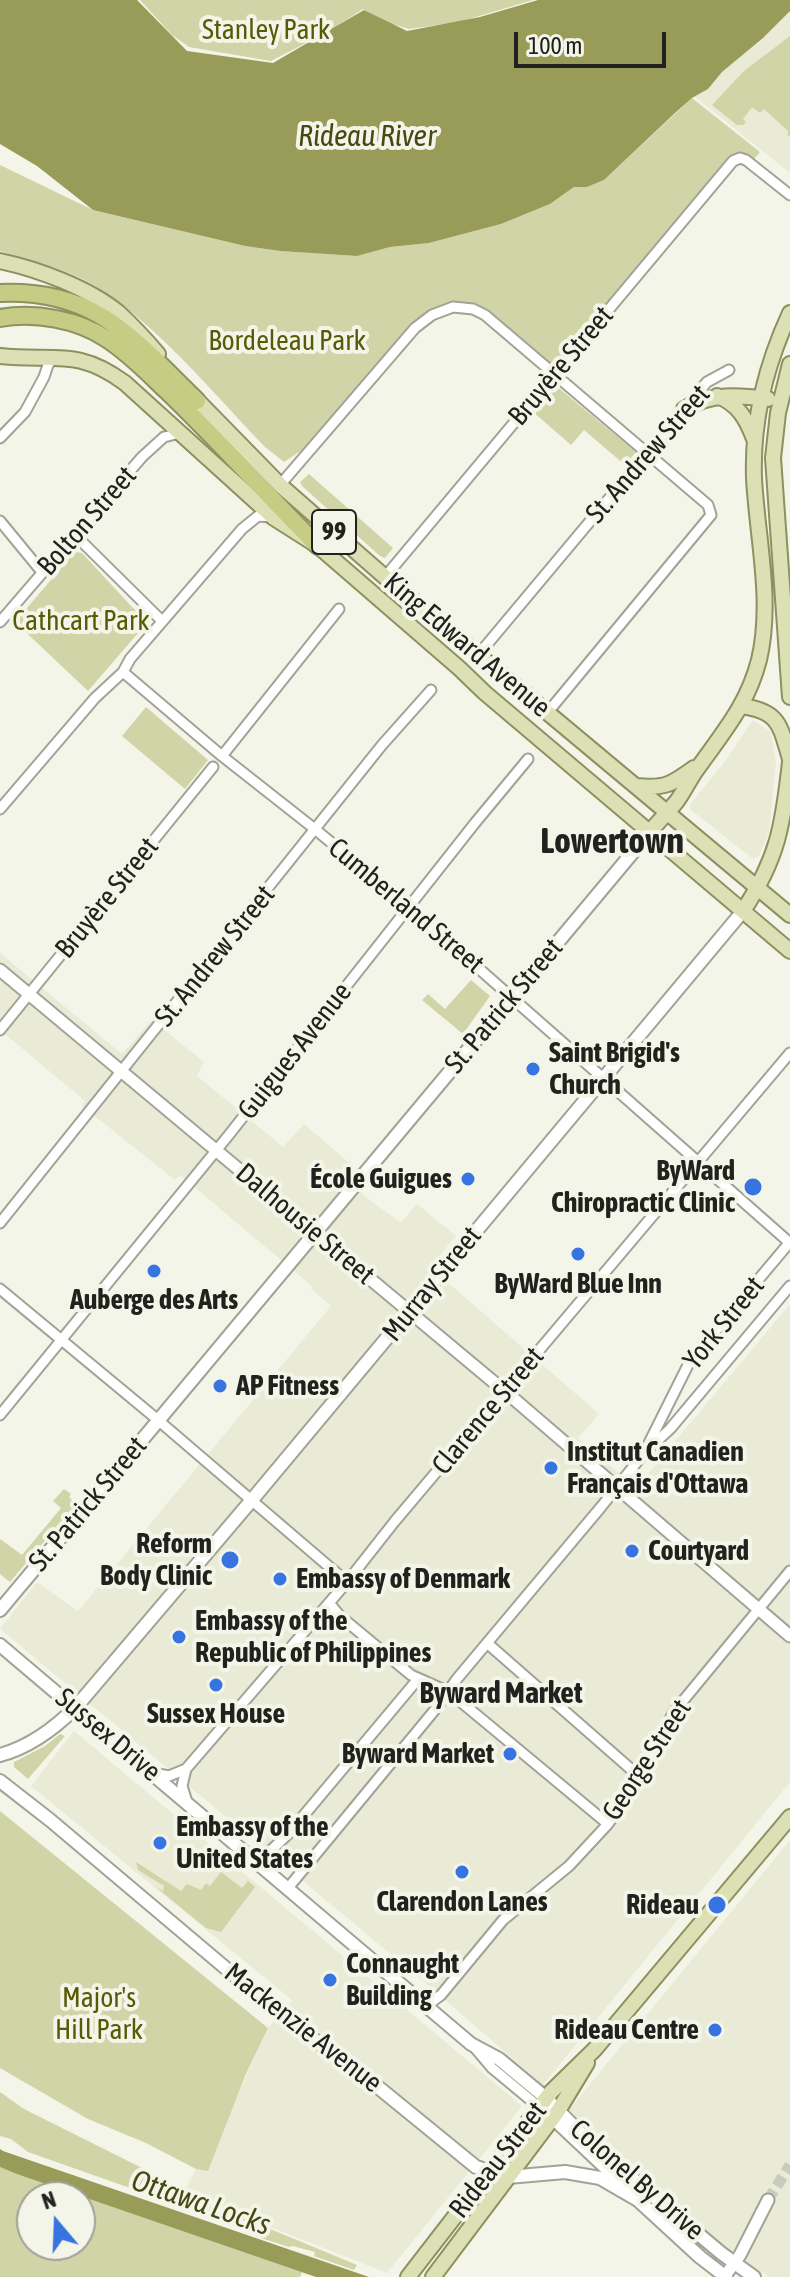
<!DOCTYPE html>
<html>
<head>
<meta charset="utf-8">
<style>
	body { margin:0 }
	#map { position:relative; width:790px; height:2277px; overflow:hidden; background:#f3f5e8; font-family:"Asap Condensed",sans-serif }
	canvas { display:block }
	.north { position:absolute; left:16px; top:2181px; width:80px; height:80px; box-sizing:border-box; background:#f3f5e8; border:2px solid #9fa197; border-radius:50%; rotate:341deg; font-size:22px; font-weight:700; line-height:32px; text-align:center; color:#21221d }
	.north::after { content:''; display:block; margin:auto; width:28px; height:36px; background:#3873e2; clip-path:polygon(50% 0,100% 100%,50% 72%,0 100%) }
	.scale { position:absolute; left:514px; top:32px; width:152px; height:36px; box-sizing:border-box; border:4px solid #21221d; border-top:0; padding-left:10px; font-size:24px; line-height:28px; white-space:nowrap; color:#21221d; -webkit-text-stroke:6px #f3f5e8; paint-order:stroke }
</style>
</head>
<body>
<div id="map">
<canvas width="790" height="2277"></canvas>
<div class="north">N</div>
<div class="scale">100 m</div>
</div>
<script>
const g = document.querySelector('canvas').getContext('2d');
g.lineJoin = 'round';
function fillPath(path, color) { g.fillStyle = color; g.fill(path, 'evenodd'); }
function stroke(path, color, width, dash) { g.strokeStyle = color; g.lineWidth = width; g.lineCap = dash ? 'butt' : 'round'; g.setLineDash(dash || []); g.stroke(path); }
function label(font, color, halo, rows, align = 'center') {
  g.font = font + ' "Asap Condensed",sans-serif'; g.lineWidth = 8; g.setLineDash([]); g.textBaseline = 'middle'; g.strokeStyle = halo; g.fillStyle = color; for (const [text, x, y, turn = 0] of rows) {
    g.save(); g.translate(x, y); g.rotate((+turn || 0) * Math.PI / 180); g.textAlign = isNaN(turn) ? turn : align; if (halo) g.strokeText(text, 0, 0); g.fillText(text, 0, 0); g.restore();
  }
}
fillPath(new Path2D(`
	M790,11V173L695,97L708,89L722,72L763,38Z
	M753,720L771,732L776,762L769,832L759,856L753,859L690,809V804L723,764Z
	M0,953L122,1054L152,1020L204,1062L197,1076L283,1147L304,1124L353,1166L363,1195L401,1223L417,1204L456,1236L430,1267L599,1414L578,1438L636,1488L790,1304V1782L543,2085L428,1985L0,1629L37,1582L78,1611L331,1306L311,1289L312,1286L180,1175L175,1180L82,1106L85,1101L0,1030Z
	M74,1731L522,2106L387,2273L184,2193L196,2169L203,2170L268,2028L292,2000L31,1786Z
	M790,1840V2277H770L715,2243L564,2116Z`), '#e9ebd6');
fillPath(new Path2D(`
	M140,0H533L459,22L409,29L388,23L363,9L329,31L271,61L189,47L172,35Z
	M790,36V136H788V131L764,109L760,113L752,107L743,119L746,122L743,125H737L712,105L744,71Z
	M692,98L760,152L751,163L740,158L555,373L485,315L466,308L432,315L320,438L284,462L265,447C213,393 155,322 92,284C69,270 26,259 0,251V165L93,210L245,246L280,251L357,256L390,247L429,243L501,224L550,204L574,187H587L604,180Z
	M555,385L636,452L625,465L584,430L571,445L532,411Z
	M309,474L393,548L385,558L380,556L302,486L300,482Z
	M77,552L82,553L133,608L141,613L147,620L145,625L88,691L15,622L74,553Z
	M146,707L208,760L185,789L122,736Z
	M471,980L490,996L463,1034L422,1000L428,994L445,1009Z
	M64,1489L71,1494L69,1497L76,1504L10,1582L0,1574V1539L22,1555L61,1508L53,1501Z
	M60,1734L65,1736L28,1779L14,1767V1762L45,1746Z
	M0,1811L268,2028L245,2076L208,2171L196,2169L146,2143L88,2119L0,2068Z
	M136,1862L181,1891L187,1884L201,1890L206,1883L210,1886L221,1872L242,1888L248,1881L255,1887L221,1932L206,1928L157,1888L163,1891L164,1886L138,1870Z
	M0,2092L24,2109L150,2172L164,2185L357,2265L354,2270L314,2256L315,2252L293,2246L289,2247L255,2236V2232L28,2152L11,2139L0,2136Z
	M0,2167L302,2272L300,2277H0ZM32,2197H80V2245H32Z`), '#d0d4a7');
fillPath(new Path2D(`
	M0,0H137L187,51L273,63L364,10L407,31L480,17L538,0H790V11L763,38L722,72L708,89L692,98L675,113L604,180L587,187H574L550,204L501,224L429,243L390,247L357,256L280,251L245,246L93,210L37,166L0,144Z
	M0,2149L3,2151L369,2277H316L17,2174L0,2167Z`), '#989c58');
stroke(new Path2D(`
	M768,2200L790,2165`), '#c9cbbf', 11, [11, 5.5]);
const minor = new Path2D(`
	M0,438L25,412L44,377L48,365L55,356
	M280,485L415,328L432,315L453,307L473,309L485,315L708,505L711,515L548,712
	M0,521L42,572
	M75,535L162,621
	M385,577L733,161L740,158L746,160L790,195
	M0,622L142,457L164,437L180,433
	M479,654L684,409L707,382L729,370
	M123,672L222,756L316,830L409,907L790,1243
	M222,756L339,609
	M0,809L95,698L123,672L130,659L242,529L258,516L271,517
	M0,1030L213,767
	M0,1223L382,745L431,690
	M0,1289L152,1415L347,1582
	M0,1415L228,1136L475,823L528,759
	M648,1445L690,1361L790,1242
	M329,1603L340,1616L411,1675L449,1692L608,1824
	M487,1643L641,1778
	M153,1773L169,1776L186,1769
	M187,1802L182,1786L186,1769L347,1582L395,1521L790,1053
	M258,1863L289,1833L418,1679
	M288,1888L438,1706L456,1680L601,1507L645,1452L670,1429L790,1286
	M426,2006L441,1995L503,1920L569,1866L608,1824L641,1778L673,1713L790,1571
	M476,2049L492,2068L539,2107L626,2189`);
const tertiary = new Path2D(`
	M0,970L514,1399L790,1636
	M725,2276L740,2255L768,2200`);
const secondary = new Path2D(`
	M0,1610L649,833
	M0,1645L471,2044L499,2059L546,2098L591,2144L721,2253L754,2277
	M0,1755C30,1747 54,1729 76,1707L251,1501L743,911
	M0,1781L50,1820L286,2019L373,2083L476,2167L508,2177L565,2172L600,2178L638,2200L700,2257L726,2277`);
const primary = new Path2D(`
	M0,261C38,269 89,288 119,313C133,326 146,340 158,354
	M0,356C54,362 76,347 125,383L274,518L318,546L459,668L485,693L790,951
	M790,364L778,413L773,458L790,697
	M192,395L280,485L385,577L790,915
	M717,396C738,403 747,420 754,439
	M684,409C712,393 737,395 768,399
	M741,706C780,711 780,726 790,759
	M637,786C665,789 672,784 694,768
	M649,833C658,822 668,812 677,801C685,790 691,776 700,765C725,730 748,703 759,660C773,601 757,537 754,478C752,420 766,365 790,313
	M743,911C778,858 783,825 790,762
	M408,2277L551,2092L595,2049L790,1817
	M433,2277L558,2111L587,2063`);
const motorway = new Path2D(`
	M0,293C97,289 133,339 197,401
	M0,318C35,312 77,319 107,339C129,353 148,373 167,391C219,441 267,495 318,546`);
stroke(minor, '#a2a397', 13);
stroke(tertiary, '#a2a397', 15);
stroke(secondary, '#a2a397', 16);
stroke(primary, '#8d9060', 18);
stroke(motorway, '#8d9060', 20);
stroke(minor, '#fff', 9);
stroke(tertiary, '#fff', 11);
stroke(secondary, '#fff', 12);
stroke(primary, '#dde0b5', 14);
stroke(motorway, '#c7cc84', 16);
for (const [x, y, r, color] of [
	[533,1069,8,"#3873e2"],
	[468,1179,8,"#3873e2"],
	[753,1187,10,"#3873e2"],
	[578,1254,8,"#3873e2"],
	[154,1271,8,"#3873e2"],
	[220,1386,8,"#3873e2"],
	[551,1468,8,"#3873e2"],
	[632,1551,8,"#3873e2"],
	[230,1560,10,"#3873e2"],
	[280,1579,8,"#3873e2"],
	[179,1637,8,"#3873e2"],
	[216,1685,8,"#3873e2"],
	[510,1754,8,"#3873e2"],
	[160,1843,8,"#3873e2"],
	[462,1872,8,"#3873e2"],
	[717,1905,10,"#3873e2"],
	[330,1980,8,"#3873e2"],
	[715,2030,8,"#3873e2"]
]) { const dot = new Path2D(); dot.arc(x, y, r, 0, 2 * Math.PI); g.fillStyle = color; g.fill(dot); stroke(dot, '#f3f5e8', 3); }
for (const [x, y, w] of [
	[334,532,44]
]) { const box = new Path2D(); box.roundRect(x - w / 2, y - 22, w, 44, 6); g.fillStyle = '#f3f5e8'; g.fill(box); stroke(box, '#21221d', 2); }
label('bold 26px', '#21221d', null, [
	["99",334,532]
]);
label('28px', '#585a07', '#f3f5e8', [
	["Stanley Park",266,30],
	["Bordeleau Park",287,341],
	["Cathcart Park",81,621],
	["Major's",99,1998],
	["Hill Park",99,2030]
]);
label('28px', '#21221d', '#f3f5e8', [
	["Bruyère Street",561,366,-50],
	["St. Andrew Street",648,454,-49],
	["Bolton Street",87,521,-49],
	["King Edward Avenue",467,645,40],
	["Bruyère Street",107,898,-51],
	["Cumberland Street",406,906,40],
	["St. Andrew Street",215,956,-51],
	["St. Patrick Street",504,1006,-50],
	["Guigues Avenue",295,1051,-52],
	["Dalhousie Street",305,1224,40],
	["Murray Street",432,1284,-51],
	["York Street",724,1323,-51],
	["Clarence Street",488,1411,-50],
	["St. Patrick Street",88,1504,-50],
	["Sussex Drive",108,1735,40],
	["George Street",647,1760,-57],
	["Mackenzie Avenue",303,2028,38],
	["Rideau Street",498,2160,-52],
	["Colonel By Drive",637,2180,41]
]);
label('bold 28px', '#21221d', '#f3f5e8', [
	["Saint Brigid's",549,1053],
	["Church",549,1085],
	["ByWard",735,1171,"right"],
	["Chiropractic Clinic",735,1203,"right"],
	["École Guigues",452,1179,"right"],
	["ByWard Blue Inn",578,1284,"center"],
	["Auberge des Arts",154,1300,"center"],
	["AP Fitness",236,1386],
	["Institut Canadien",567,1452],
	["Français d'Ottawa",567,1484],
	["Reform",212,1544,"right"],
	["Body Clinic",212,1576,"right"],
	["Courtyard",648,1551],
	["Embassy of Denmark",296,1579],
	["Embassy of the",195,1621],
	["Republic of Philippines",195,1653],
	["Sussex House",216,1714,"center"],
	["Byward Market",494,1754,"right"],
	["Embassy of the",176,1827],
	["United States",176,1859],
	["Clarendon Lanes",462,1902,"center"],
	["Rideau",699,1905,"right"],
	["Connaught",346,1964],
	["Building",346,1996],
	["Rideau Centre",699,2030,"right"]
], 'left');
label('italic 30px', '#474915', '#f3f5e8', [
	["Rideau River",367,137],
	["Ottawa Locks",201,2203,19]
]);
label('bold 30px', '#21221d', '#f3f5e8', [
	["Byward Market",501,1694]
]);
label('bold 36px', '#21221d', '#f3f5e8', [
	["Lowertown",612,842]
]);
</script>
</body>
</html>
